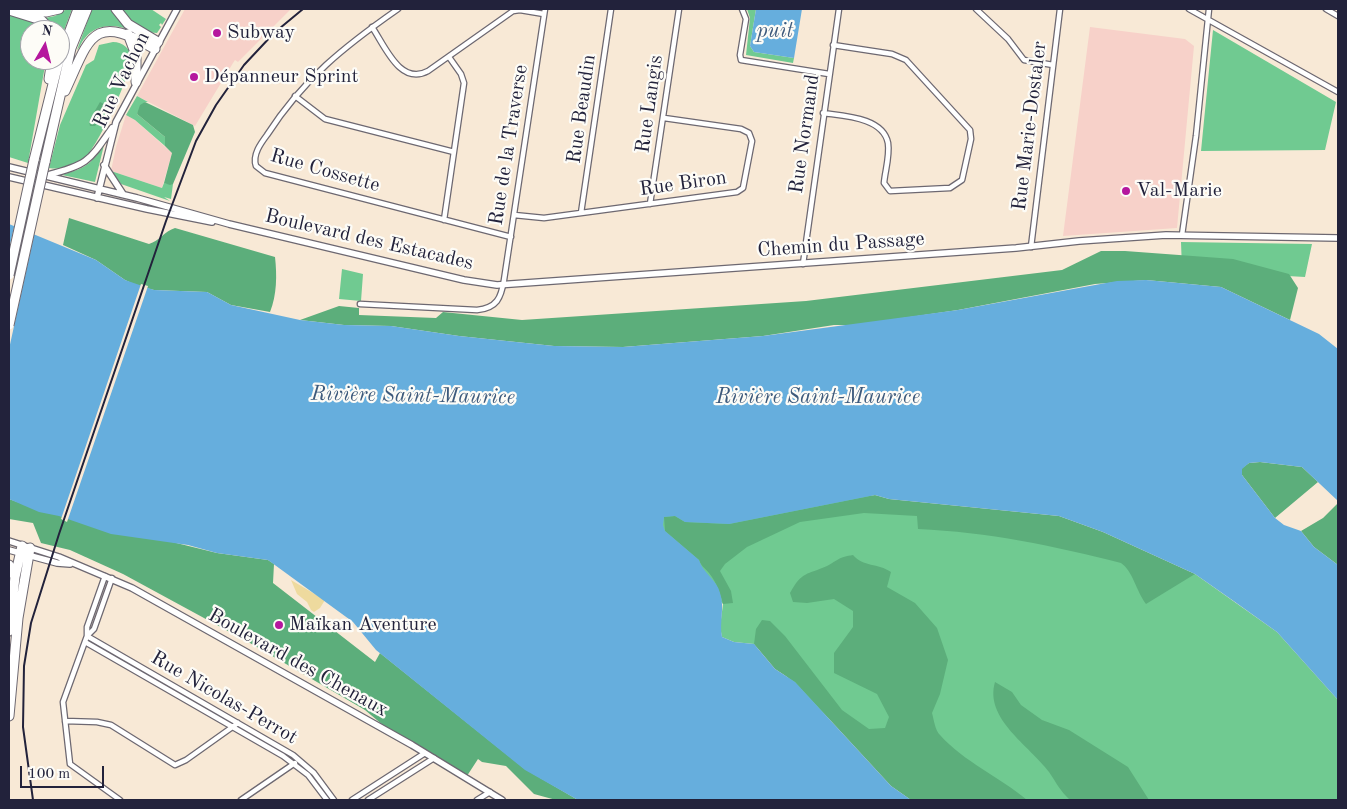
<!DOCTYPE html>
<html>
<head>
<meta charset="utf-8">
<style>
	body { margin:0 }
	#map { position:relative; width:1347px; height:809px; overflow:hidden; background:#f8e9d6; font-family:"Old Standard TT",serif }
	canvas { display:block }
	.frame { position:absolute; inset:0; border:10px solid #22223b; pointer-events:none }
	.north { position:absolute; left:20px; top:20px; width:50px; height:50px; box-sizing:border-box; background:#fdfcf7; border:1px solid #a5a5ac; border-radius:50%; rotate:8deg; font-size:14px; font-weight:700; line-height:20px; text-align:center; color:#22223b }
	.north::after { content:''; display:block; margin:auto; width:18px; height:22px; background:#b5179e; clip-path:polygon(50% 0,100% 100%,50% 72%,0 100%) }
	.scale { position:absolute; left:20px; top:766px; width:84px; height:22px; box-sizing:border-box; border:2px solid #22223b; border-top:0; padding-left:6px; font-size:15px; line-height:18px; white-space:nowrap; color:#22223b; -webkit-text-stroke:4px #fdfcf7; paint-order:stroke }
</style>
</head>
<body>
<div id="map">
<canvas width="1347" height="809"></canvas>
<div class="frame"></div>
<div class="north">N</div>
<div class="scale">100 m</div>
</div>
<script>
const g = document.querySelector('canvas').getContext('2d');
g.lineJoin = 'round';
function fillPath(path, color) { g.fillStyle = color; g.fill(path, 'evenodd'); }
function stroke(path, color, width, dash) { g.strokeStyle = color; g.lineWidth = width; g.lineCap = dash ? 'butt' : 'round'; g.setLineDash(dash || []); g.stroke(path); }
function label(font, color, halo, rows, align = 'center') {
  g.font = font + ' "Old Standard TT",serif'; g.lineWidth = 4.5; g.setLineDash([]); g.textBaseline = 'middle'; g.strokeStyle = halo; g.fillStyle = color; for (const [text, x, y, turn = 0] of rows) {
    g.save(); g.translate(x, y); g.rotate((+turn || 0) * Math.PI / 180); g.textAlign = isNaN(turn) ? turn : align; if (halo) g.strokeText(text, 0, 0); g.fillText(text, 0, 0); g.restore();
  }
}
fillPath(new Path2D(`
	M185,9H291L238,62L235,60L233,63L195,126L137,96Z
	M1090,27L1185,39L1194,46L1177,228L1063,236Z
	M126,115L135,120L172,153L162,188L111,171L116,147Z`), '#f7d1c9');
fillPath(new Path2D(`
	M67,9H72L60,41V30H56L45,18L55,16Z
	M92,9H112L118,19L132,31C116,24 97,23 85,38C81,42 80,48 77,50Z
	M120,9H151L166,19L162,25L161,23L159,25L161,27L157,33C142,33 130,20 120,9Z
	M747,9H756L750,46L754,52L794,58L793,63L746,55L750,18Z
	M9,15L35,22L47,30H30V60H46L28,163L9,157Z
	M1213,30L1336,102L1325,150L1201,151Z
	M113,42C123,42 131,49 131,58C132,74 97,147 85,158C75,167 61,170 49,168L60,125L86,65L94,60L99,45Z
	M137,96L148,102H145L137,114L165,137V146L135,120L126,115Z
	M104,145L95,182L62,175C84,168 90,166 104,145Z
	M111,171L162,188L164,183L173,184L171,199L164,197L170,201L121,184Z
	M1181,242L1312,244L1305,277L1182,270Z
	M342,269L363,274L361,301L339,299Z
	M581,453L759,468L1195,574L1277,632L1338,700V800H911L754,644L734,642L722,637L720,627L723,604Z`), '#70ca91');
fillPath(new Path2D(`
	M100,102L106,105C106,112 100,121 95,126H90L89,121Z
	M145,102L193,125L195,132L173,184L170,185L164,183L172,153L165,146V137L137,114L140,105Z
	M69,218L149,244C159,241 165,231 175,228L275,257C277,275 277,295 270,312L231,305L207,292L154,290L138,286L125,280L96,260L63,245Z
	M1101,251H1125L1233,259L1289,274L1298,288L1290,320L1221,287L1146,280L1095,284L958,310L855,325H834L763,336L623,347L554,346L459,336L391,326L344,325L300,320L339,306L359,308V315L436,318L443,312L522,320L806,301L1062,270Z
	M1260,462L1302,467L1318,482L1275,518L1242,475V468L1249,463Z
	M875,495L889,499L1059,516L1103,532L1195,574L1146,604C1136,591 1133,571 1121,563C1054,546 988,532 918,529L917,516L864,513L800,522L747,547L725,564L720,571L731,591L733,603L723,604C720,593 717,583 709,573C705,568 701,566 699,560L665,531L664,517L675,516L685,522L729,524Z
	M9,499L34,508L217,553L268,560L274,564L273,583L375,662L380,653L525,769L578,800H556L534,794L506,766L482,762L478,759L465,779L403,742L365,710L250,643L123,574L70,550L41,543L33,523L9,519Z
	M1338,503V565L1314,547L1301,531L1323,518Z
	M853,555C863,567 878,563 891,572L887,587L915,603L937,628L948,660L940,694L932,713C934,720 935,730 940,735C964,762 1000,777 1027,800H911L891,786L795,682L775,669L754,644L756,629L762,620L770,621L785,636L842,710L869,729L885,728L889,717L877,694L834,673V653L853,627V611L834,599L807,603L793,602L790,593C802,571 807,575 827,566C838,560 839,557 853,555Z
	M995,682L1012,692L1021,705L1042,720L1069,730L1128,767L1149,800H1070C1060,791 1056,782 1049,772C1030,746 984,719 995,682Z`), '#5cae7b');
fillPath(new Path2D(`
	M291,580L325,600L320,608L314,612L311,610L307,602L297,594Z`), '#eeda9e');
fillPath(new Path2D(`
	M756,9H802L794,58L754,52L750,46Z
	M9,224L96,260L125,280L154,290L207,292L231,305L300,320L344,325L391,326L459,336L554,346L623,347L763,336L958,310L1117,281L1146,280L1221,287L1319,334L1338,349V501L1302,467L1260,462L1249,463L1242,469V475L1275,518L1284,525L1301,531L1314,547L1338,565V700L1277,632L1235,602L1195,574L1103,532L1059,516L889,499L875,495L729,524L685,522L675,516L664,517L663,525L665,531L699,560C702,572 717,580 720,593C725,608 719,622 722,637L734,642L754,644L775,669L795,682L891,786L911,800H578L525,770L376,650L353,622L268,560L217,553L188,545L111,534L59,516L39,512L9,499Z`), '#66aedd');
fillPath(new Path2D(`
	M15,223L35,231L9,349V249Z
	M141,284L148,286L67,522L61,519Z`), '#f8e9d6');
const minor = new Path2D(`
	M398,9C345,46 303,79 267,135C261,143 252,155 256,166L265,173L511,237
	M742,9L746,19L740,55L741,60L829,74
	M976,9L1008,39L1024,60L1053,65
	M1189,9L1338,92
	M1326,9L1338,16
	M372,27C385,46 400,86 428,71L513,11L520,10L544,14
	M295,96L325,119L454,152
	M823,113C843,116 883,117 888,143C890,156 885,171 884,183L890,191L950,188L962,180L971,139L970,130L906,60L892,54L833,45
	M650,204L679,9
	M581,213L611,9
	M514,215L544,218L737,192L743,188L752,141L749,133L741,129L664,118
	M444,220L464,83L461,74L449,57
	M1182,235L1196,136L1209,9
	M1031,247L1060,9
	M803,264L839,9
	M360,304L477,310C497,308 501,298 504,280L545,9
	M105,576L87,627V636L63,702L70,764L120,800
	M87,636L293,755L314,773L334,800
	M87,636L94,629L112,578
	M85,642L283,756L308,775L327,800
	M65,721L97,722L111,725L175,765L186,760L238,723
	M241,800L295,763
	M352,800L425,753
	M368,800L434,758
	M477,800L490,792`);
const tertiary = new Path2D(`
	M104,165L123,194
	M9,167L137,198L229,224L464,280L497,285L1016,248L1079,241L1166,235L1338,238
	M48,175C88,165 89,161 112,128
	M9,177L147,209L212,222
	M97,198L116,122L177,9
	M9,541L59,557L132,588L412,745L502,800
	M9,550L57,563L70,564`);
const motorway = new Path2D(`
	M28,9L46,12L59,9
	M116,9L128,24L158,42
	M9,10L41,20L51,30
	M128,34L136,55V82
	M60,57L78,9
	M49,79L52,60
	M65,91C90,37 92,12 155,49
	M34,160L59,60
	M45,162L71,48L87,9
	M9,565L15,577
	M9,631L15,577L22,546
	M9,716L18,618L30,548`);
stroke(minor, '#6d6871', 7);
stroke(tertiary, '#6d6871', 8);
stroke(motorway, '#6d6871', 11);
stroke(minor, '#fff', 4.5);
stroke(tertiary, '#fff', 5.5);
stroke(motorway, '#fff', 9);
stroke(new Path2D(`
	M33,800L23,727L24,666L31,623L59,534L166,221L196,141L216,105L244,65L274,33L303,9`), '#22223b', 2);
const motorwayBridge = new Path2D(`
	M9,275L34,160
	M9,325L45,162`);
stroke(motorwayBridge, '#6d6871', 11, []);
stroke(motorwayBridge, '#fff', 9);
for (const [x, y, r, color] of [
	[217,33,5,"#b5179e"],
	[194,77,5,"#b5179e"],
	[1126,191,5,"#b5179e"],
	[279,625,5,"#b5179e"]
]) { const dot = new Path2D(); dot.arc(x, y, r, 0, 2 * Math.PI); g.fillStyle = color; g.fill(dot); stroke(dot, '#fdfcf7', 2); }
label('20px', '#22223b', '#fdfcf7', [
	["Subway",227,33],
	["Dépanneur Sprint",204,77],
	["Val-Marie",1136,191],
	["Maïkan Aventure",289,625]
], 'left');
label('20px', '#22223b', '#fdfcf7', [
	["Rue Vachon",122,80,-64],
	["Rue Langis",650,104,-82],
	["Rue Beaudin",582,109,-82],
	["Rue Marie-Dostaler",1030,126,-83],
	["Rue Normand",805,134,-82],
	["Rue de la Traverse",509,145,-81],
	["Rue Cossette",325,171,16],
	["Rue Biron",683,184,-8],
	["Boulevard des Estacades",369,240,13],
	["Chemin du Passage",841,245,-4],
	["Boulevard des Chenaux",298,663,29],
	["Rue Nicolas-Perrot",224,698,30]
]);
label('italic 21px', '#3d5a7c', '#fdfcf7', [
	["puit",775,31],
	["Rivière Saint-Maurice",413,396,1],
	["Rivière Saint-Maurice",818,397]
]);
</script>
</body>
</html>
